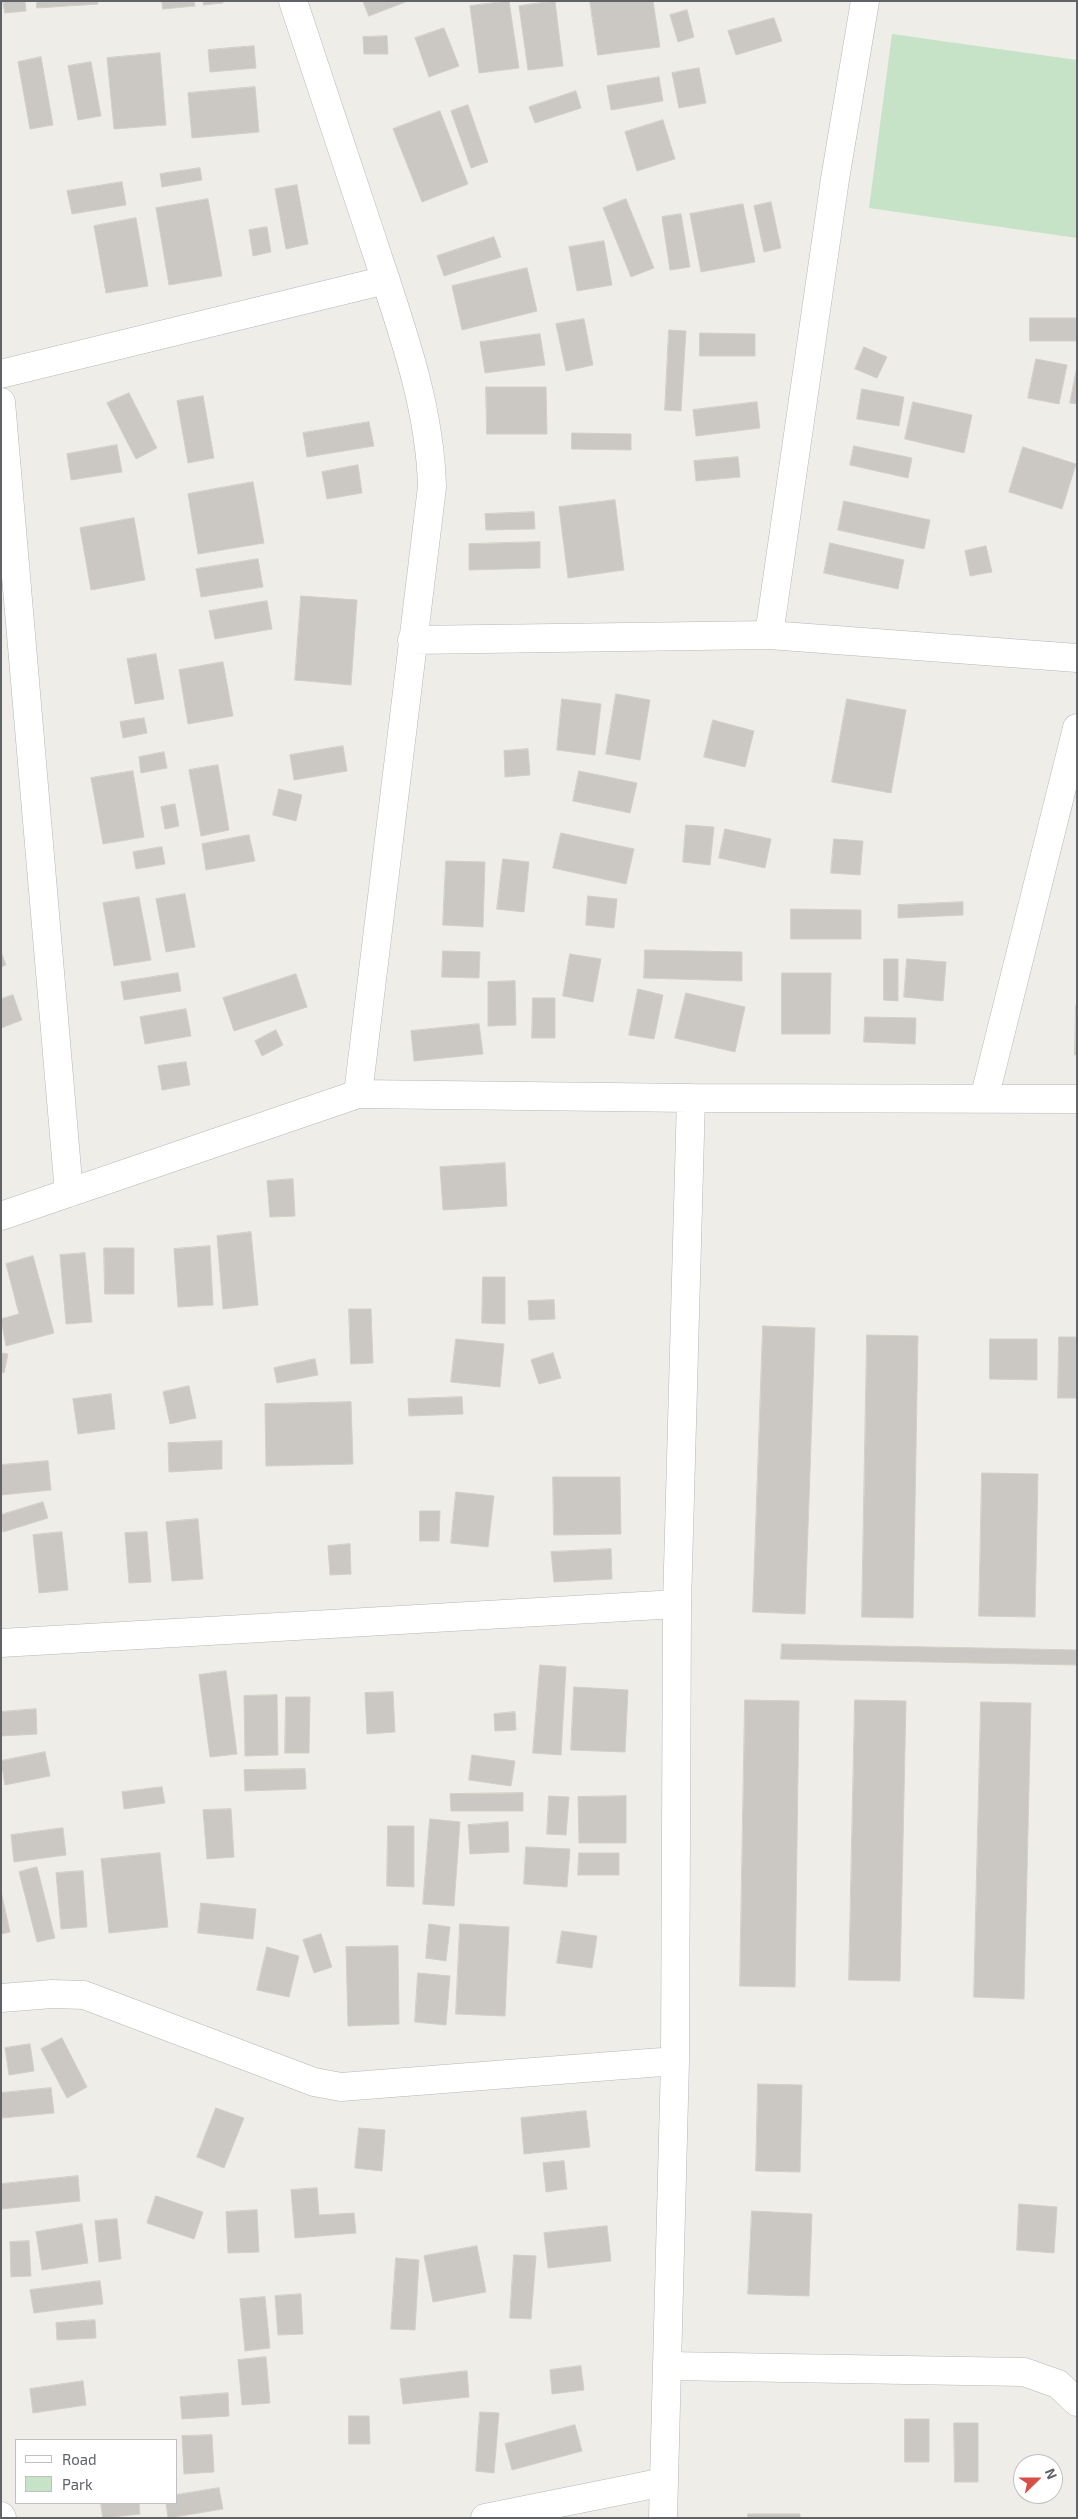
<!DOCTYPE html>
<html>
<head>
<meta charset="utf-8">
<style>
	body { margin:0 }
	#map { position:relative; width:1078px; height:2519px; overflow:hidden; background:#efede7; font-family:"Exo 2",sans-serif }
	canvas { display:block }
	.frame { position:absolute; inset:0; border:2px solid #5f6266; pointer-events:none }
	.legend { position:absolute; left:15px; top:2439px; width:162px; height:65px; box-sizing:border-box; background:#fff; border:1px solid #bfc0c2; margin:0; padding:6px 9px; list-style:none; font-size:15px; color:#5f6266 }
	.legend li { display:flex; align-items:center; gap:10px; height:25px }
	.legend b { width:25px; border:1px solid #bfc0c2 }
	.north { position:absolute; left:1013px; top:2454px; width:50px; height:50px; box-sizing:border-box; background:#fff; border:1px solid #bfc0c2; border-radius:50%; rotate:68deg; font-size:14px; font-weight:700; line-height:20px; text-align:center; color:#5f6266 }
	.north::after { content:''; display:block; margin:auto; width:18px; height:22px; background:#d74f46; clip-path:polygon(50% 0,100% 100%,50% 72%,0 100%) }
</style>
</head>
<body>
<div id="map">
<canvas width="1078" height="2519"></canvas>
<div class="frame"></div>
<ul class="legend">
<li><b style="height:6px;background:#fff"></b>Road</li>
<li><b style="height:14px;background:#c7e3c7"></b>Park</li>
</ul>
<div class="north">N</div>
</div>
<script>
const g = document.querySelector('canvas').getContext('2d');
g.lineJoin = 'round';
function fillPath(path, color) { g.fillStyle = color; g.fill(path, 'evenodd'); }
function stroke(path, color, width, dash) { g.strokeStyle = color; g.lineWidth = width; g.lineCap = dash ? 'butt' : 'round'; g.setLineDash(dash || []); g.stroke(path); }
fillPath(new Path2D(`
	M892,34L1077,60V238L869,208Z`), '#c7e3c7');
const building = new Path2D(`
	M3,1H25L26,11L5,13Z
	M37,1H97L98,4L37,8Z
	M162,1H194L195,6L163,9Z
	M203,1H223V3L204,5Z
	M363,1H408L369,16Z
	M509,1L519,68L479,73L470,6Z
	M555,1L563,66L528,70L519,6Z
	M590,1H653L660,47L598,55Z
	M687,10L694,37L678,42L670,15Z
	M774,18L782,41L736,55L728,31Z
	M444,28L459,66L429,77L415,38Z
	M387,36L388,54H364L363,37Z
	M254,46L256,68L210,72L208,50Z
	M160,53L166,125L114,129L107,58Z
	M41,57L53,125L30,129L18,62Z
	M91,62L101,116L78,120L68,66Z
	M699,68L706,103L679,108L672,73Z
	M659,77L663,101L611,110L607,86Z
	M255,87L259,132L192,138L188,93Z
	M576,91L581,108L535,123L529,107Z
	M468,105L488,162L471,168L451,111Z
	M440,111L468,184L422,202L393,129Z
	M663,120L675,159L637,171L625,132Z
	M200,168L202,180L162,187L160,174Z
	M122,182L126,205L72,214L67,191Z
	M297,185L308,244L286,249L275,189Z
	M208,199L222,276L169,285L156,208Z
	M626,199L654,268L631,277L603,208Z
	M771,202L781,248L764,252L754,206Z
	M743,204L755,262L701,272L690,214Z
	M681,214L690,267L670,270L662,217Z
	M136,218L148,286L106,293L94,226Z
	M267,227L271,252L253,256L249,230Z
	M494,237L501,257L444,276L437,256Z
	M604,241L612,285L577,291L569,247Z
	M527,268L537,311L462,330L452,286Z
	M1030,318H1077V341H1030Z
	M584,319L593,365L566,371L556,324Z
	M669,330L686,331L681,411L665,410Z
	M700,333L755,334V356H700Z
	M540,334L545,365L485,373L480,342Z
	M864,347L887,357L877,378L855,369Z
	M1036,359L1067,365L1059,404L1028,398Z
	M1077,367V404L1070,403Z
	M486,387H546L547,434H487Z
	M862,389L904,397L899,426L857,419Z
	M129,393L157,448L136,459L107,403Z
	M203,396L214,458L188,463L177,401Z
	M757,402L760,428L696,436L693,410Z
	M913,402L972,415L964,453L905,439Z
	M369,422L374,446L307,457L303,433Z
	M572,433L631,434V450L572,449Z
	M117,445L122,472L71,480L67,454Z
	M854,446L912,458L908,478L850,465Z
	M1023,447L1076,464L1062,509L1009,492Z
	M738,457L740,477L696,481L694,461Z
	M358,465L362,493L327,499L322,472Z
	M253,482L264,543L198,554L188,494Z
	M615,500L624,570L568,578L559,507Z
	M844,501L930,520L924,549L838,530Z
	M534,512L535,529L486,530L485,514Z
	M134,518L145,580L91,590L80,528Z
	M540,542V568L469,570V544Z
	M830,543L904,560L898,589L824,573Z
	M986,546L992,572L970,576L965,551Z
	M258,559L263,587L201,597L196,569Z
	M301,596L357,600L351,685L295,680Z
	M267,601L272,629L215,639L209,611Z
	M156,654L164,699L135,704L127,659Z
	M223,662L233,716L188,724L179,670Z
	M616,694L650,700L640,760L606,754Z
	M562,699L601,704L595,755L557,750Z
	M847,699L906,710L891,793L832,782Z
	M144,718L147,733L123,738L120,722Z
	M713,720L754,731L745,767L704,757Z
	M343,746L347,771L294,780L290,755Z
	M528,749L530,775L505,777L504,751Z
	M164,752L167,768L141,773L139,757Z
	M218,765L229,830L201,836L189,770Z
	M133,771L144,837L103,844L91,778Z
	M579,771L637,783L630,813L573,801Z
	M279,789L302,795L296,821L273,815Z
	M175,804L179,826L165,829L161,807Z
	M686,825L714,827L710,865L683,862Z
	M725,829L771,839L765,868L719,858Z
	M561,833L634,849L626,884L553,868Z
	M249,835L255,861L206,870L202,844Z
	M834,839L863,841L860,875L831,873Z
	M162,847L165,864L136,869L133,852Z
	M503,859L529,862L524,912L497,909Z
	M446,861L485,862L483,927L443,925Z
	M185,894L195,947L166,952L156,899Z
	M588,896L617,899L614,928L586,925Z
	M139,897L151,960L114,966L103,903Z
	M963,902V915L898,918V905Z
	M791,909L861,910V939H791Z
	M645,950L742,952V981L644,978Z
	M443,951L480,952L479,978L442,977Z
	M1,952L6,965L1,967Z
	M570,954L601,959L593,1002L563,996Z
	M884,959H898V1001L884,1000Z
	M907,959L946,962L943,1001L904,997Z
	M178,973L181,991L124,1000L121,982Z
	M782,973H831L830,1034H782Z
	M296,974L307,1007L234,1031L223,998Z
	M515,981L516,1025L488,1026V982Z
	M638,989L663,995L654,1039L629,1035Z
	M686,993L745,1007L735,1052L675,1038Z
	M13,995L22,1020L1,1028V999Z
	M533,998H555V1038H532Z
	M1076,1005H1077V1055H1075Z
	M186,1009L191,1036L145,1044L140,1017Z
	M865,1017L916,1018L915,1044L864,1042Z
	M479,1024L483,1054L414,1061L411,1031Z
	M276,1030L283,1045L262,1056L255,1041Z
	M186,1062L190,1085L162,1090L158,1066Z
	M505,1163L507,1206L443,1210L440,1167Z
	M293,1179L295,1216L270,1217L267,1181Z
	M251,1232L258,1305L223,1309L217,1236Z
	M210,1246L213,1305L178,1307L174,1249Z
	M104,1248H134V1294H105Z
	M85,1253L92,1322L66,1324L60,1255Z
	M33,1256L54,1333L6,1346L1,1319L19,1314L6,1264Z
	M483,1277H505V1324L482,1323Z
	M554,1300L555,1319L529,1320L528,1301Z
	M349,1309H371L373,1363L351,1364Z
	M763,1326L815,1328L805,1614L753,1612Z
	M867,1335L918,1336L913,1618L862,1617Z
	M1059,1337H1077V1398H1058Z
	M456,1339L504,1344L500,1387L451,1382Z
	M990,1339H1037V1380L990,1379Z
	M1,1353L8,1354L4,1373L1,1372Z
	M553,1353L561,1378L539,1384L531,1360Z
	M315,1359L318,1375L277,1383L274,1368Z
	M189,1386L196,1418L170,1424L163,1392Z
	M111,1394L115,1429L78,1434L73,1399Z
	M462,1397L463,1414L409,1416L408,1399Z
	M351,1402L353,1464L266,1466L265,1404Z
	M222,1441V1469L169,1472L168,1443Z
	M48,1461L51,1490L1,1495V1465Z
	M982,1473L1038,1474L1035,1617L979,1616Z
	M553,1477H620L621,1534L554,1535Z
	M456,1492L494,1496L488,1547L451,1543Z
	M43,1502L48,1518L3,1532L1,1515Z
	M420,1511H440L439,1541H420Z
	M198,1519L203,1579L172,1581L166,1522Z
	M62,1532L68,1590L39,1593L33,1535Z
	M147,1532L151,1582L129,1583L125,1533Z
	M350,1544L351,1574L330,1575L328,1546Z
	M611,1549L612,1579L554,1582L551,1552Z
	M782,1644L1077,1650V1665L781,1659Z
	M540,1665L566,1667L561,1755L533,1753Z
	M226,1671L237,1754L210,1757L199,1675Z
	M574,1687L628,1690L625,1752L571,1750Z
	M393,1692L395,1732L367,1734L365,1693Z
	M277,1695L278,1755L245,1756L244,1696Z
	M286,1697H310L309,1753H285Z
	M745,1700L799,1701L795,1987L740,1986Z
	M855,1700L906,1701L900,1981L849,1980Z
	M981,1702L1031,1703L1024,1999L974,1997Z
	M36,1709L37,1734L1,1736V1712Z
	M515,1712L516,1730L495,1731L494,1714Z
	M45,1752L50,1776L5,1785L1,1761Z
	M472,1755L515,1761L511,1786L469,1780Z
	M305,1769L306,1789L245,1791L244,1770Z
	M162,1787L165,1803L124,1809L122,1792Z
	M523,1793V1811H451L450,1794Z
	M549,1796L569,1797L566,1835L547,1834Z
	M626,1796V1843H579L578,1797Z
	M231,1809L234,1857L207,1859L203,1810Z
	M430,1819L460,1822L454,1906L423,1904Z
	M508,1822L509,1852L470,1854L468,1825Z
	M388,1826H414V1887L387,1886Z
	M63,1828L66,1855L14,1862L11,1835Z
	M526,1847L570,1849L567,1887L524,1884Z
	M160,1853L168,1927L109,1933L101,1859Z
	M579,1853H619V1875H578Z
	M37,1867L55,1938L37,1942L19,1872Z
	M83,1871L87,1927L61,1929L56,1873Z
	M1,1891L10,1932L1,1934Z
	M201,1903L256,1909L253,1939L198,1933Z
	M429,1924L450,1927L446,1961L426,1958Z
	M460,1924L509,1927L505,2016L456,2014Z
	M562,1931L597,1936L592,1968L557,1963Z
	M321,1934L332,1967L314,1973L303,1940Z
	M398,1946L399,2024L348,2026L346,1947Z
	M267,1947L299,1956L289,1997L257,1990Z
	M418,1973L450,1976L446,2025L415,2022Z
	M62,2038L87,2087L67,2098L41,2049Z
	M30,2044L34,2071L9,2075L5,2048Z
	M758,2084L802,2085L800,2172L756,2171Z
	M51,2088L54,2113L2,2118L1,2093Z
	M216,2108L244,2118L224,2168L197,2157Z
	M586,2111L590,2147L524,2154L521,2118Z
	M359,2128L385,2130L382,2171L355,2168Z
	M564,2161L567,2189L546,2192L543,2163Z
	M78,2176L80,2201L1,2209V2184Z
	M317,2188L319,2215L354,2213L356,2233L295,2238L291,2190Z
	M156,2196L203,2212L194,2239L147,2223Z
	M1019,2204L1057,2207L1054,2253L1017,2250Z
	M257,2210L259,2252L228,2253L226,2212Z
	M752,2211L812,2214L809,2296L748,2294Z
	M117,2219L121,2259L99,2262L95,2221Z
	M82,2224L88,2263L42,2270L36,2232Z
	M607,2226L611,2261L548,2268L544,2233Z
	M29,2241L31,2276L11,2277L10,2242Z
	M477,2246L486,2292L433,2302L424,2256Z
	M514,2255L536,2256L531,2319L510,2318Z
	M396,2258L419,2260L415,2330L391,2329Z
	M100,2281L103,2304L34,2313L30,2290Z
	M301,2294L303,2334L278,2335L275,2296Z
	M265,2297L270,2348L245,2351L240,2299Z
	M95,2320L96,2338L57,2340L56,2323Z
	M266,2357L270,2403L242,2405L238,2360Z
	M581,2366L584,2390L552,2394L550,2370Z
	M467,2371L469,2397L403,2404L400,2379Z
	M83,2381L86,2405L33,2413L30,2389Z
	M228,2393L229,2416L182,2419L180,2397Z
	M480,2412L499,2413L494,2473L476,2471Z
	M349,2416H369L370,2444H349Z
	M905,2419H929V2462H905Z
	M954,2423H978V2482H955Z
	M575,2425L582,2451L512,2470L505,2444Z
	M212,2435L214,2472L184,2474L182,2436Z
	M219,2488L223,2509L168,2518L166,2503H176V2495Z
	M101,2503H139L140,2514L103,2518Z
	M748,2514H800V2518H748Z`);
fillPath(building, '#cbc8c4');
stroke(building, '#d3cfc6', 1);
const minor = new Path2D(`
	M293,1C320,83 347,164 374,245C400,324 430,404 432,487L358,1094
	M1,374L386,280
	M1,402L69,1193
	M769,635L835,179L865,1
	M412,640L769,635L1077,658
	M984,1099L1077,728
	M1,1216L358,1094L691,1098L1077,1099
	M1,1643L677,1604
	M1,1998L52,1994L84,1995L314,2082L341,2087L675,2061
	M668,2366L1024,2372L1058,2384L1077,2402
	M1,2516L2,2518
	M485,2518L664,2482
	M663,2518L675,2061L677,1604L691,1098`);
stroke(minor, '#b4b7ba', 29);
stroke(minor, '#fff', 28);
</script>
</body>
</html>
